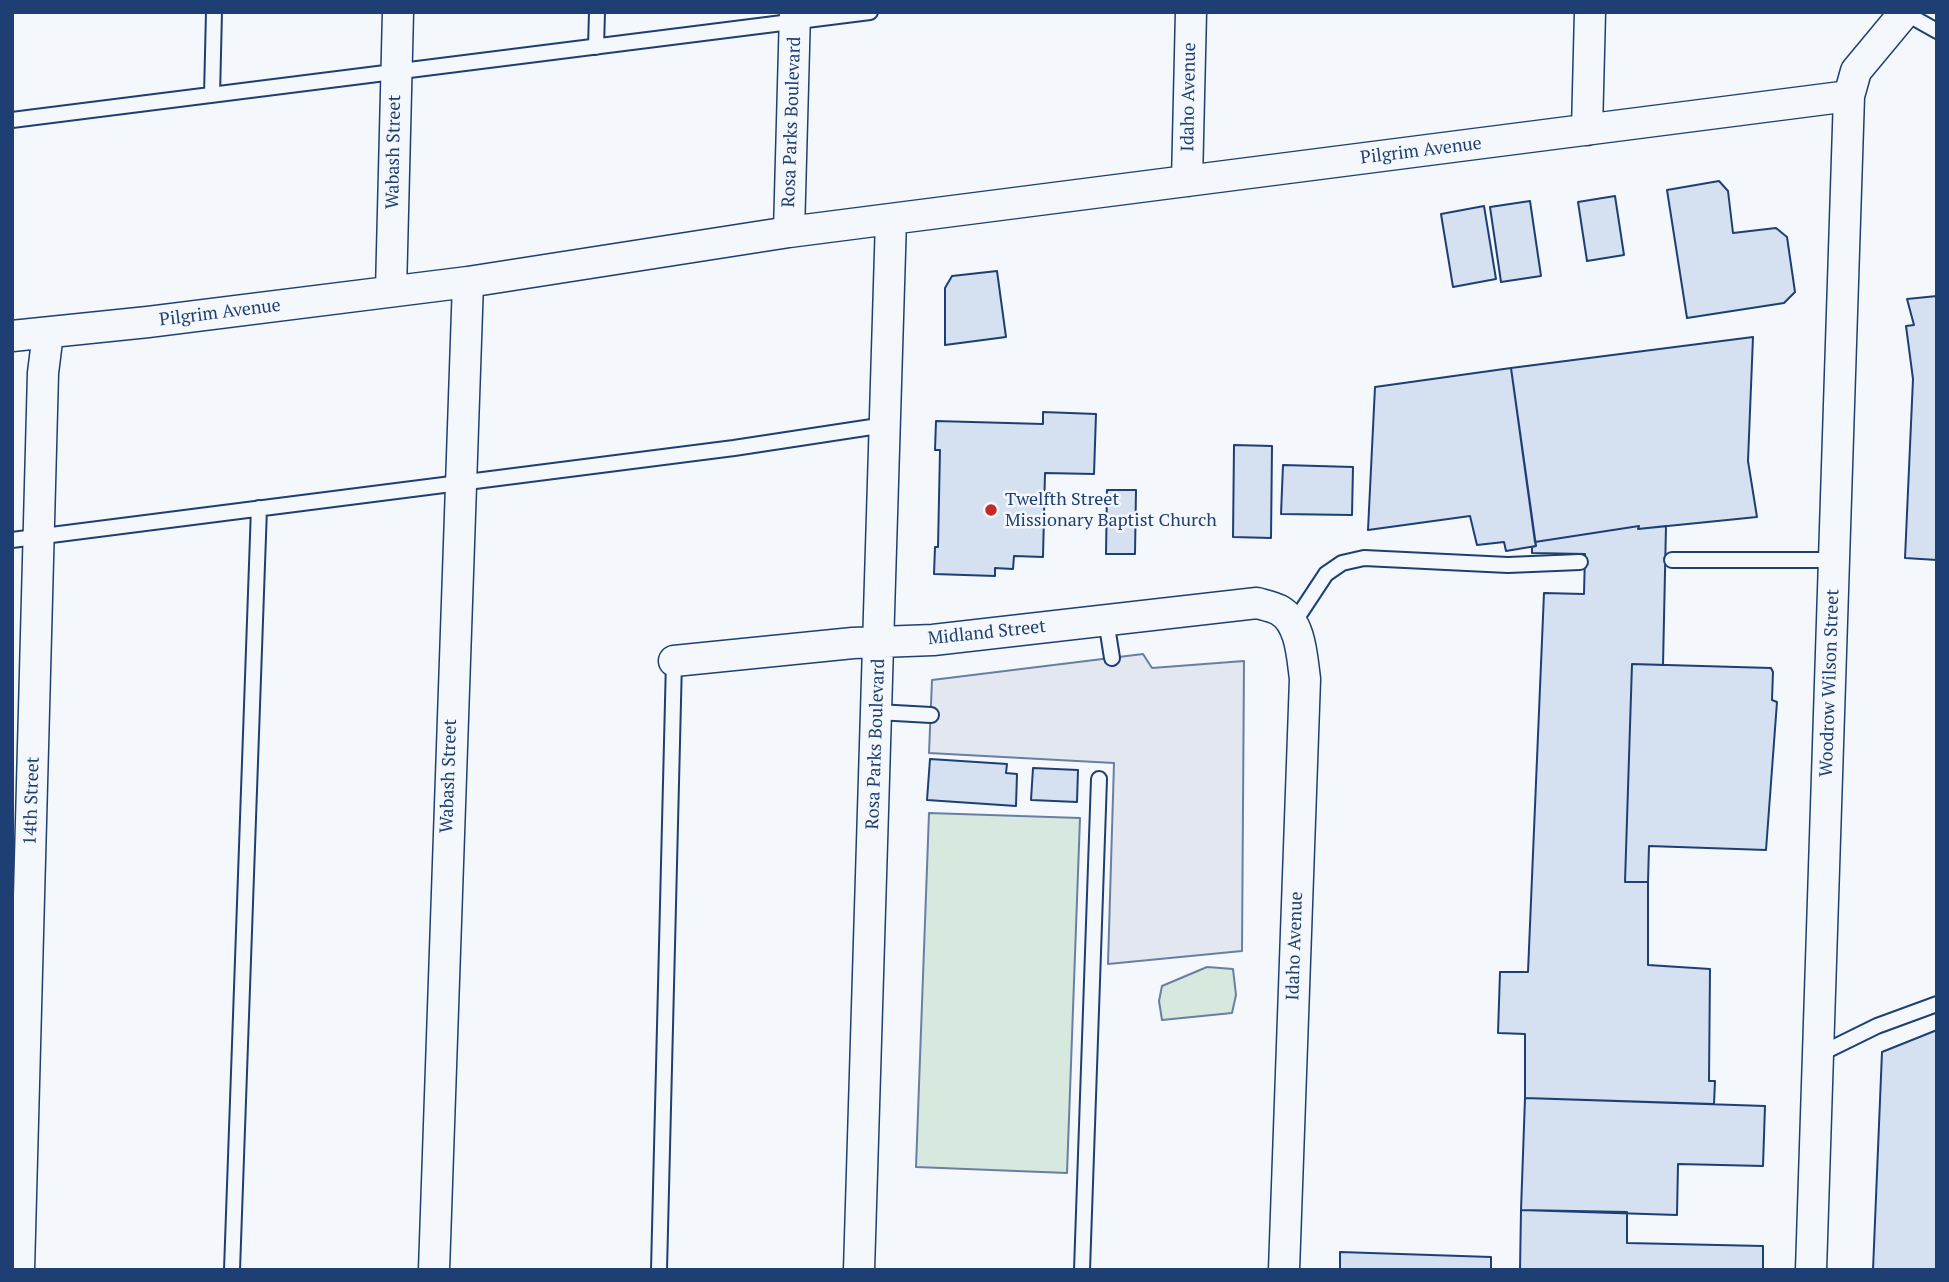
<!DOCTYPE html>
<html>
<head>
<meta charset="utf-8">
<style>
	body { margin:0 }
	#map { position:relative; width:1949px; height:1282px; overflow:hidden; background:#f4f7fb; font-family:"PT Serif",serif }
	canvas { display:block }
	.frame { position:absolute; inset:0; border:14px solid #1d3f73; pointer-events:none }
</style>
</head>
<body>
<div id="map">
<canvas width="1949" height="1282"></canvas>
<div class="frame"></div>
</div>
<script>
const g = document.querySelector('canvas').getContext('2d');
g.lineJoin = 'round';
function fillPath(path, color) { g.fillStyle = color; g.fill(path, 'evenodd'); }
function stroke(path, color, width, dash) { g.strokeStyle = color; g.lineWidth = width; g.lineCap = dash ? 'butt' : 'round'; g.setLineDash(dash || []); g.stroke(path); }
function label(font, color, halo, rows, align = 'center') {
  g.font = font + ' "PT Serif",serif'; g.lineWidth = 5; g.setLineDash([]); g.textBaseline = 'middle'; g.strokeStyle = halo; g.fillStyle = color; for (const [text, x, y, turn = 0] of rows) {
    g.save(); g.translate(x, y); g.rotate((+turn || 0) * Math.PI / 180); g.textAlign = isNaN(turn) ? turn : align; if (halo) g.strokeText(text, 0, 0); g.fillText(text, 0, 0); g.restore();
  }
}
const green = new Path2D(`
	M929,813L1080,818L1067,1173L916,1167Z
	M1207,967L1233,969L1236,995L1232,1013L1162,1020L1159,1001L1162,986Z`);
fillPath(green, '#d7e8df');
stroke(green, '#687fa3', 2);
const parking = new Path2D(`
	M1143,654L1152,668L1244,661L1242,951L1108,964L1114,763L929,753L932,680Z`);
fillPath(parking, '#e3e8f0');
stroke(parking, '#687fa3', 2);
const building = new Path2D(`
	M1719,181L1728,191L1733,233L1776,228L1787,237L1795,292L1784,303L1687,318L1667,190Z
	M1615,196L1624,255L1587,261L1578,202Z
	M1530,201L1541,276L1501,282L1490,207Z
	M1484,206L1496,279L1453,287L1441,214Z
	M997,271L1006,337L945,345V288L952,276Z
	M1937,296V560L1905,558L1913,379L1906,326L1914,325L1907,299Z
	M1753,337L1748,461L1757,517L1638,529L1639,526L1535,542L1511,368Z
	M1511,368L1536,546L1506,551L1504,542L1477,545L1470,516L1368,530L1375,387Z
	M1043,412L1096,414L1094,474L1045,473L1043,557L1014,556L1013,569L995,568V576L934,574L935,547H938L940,450H935L936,421L1043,424Z
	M1234,445L1272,446L1271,538L1233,537Z
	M1283,465L1353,467L1352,515L1281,514Z
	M1107,490H1136L1135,554H1106Z
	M1639,526L1638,529L1666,526L1663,665L1632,664L1625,882H1648V965L1710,969L1709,1081H1715L1714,1104L1525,1098V1034L1498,1033L1500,972H1528L1544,593L1584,594L1585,554L1532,553V547L1536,546L1535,542Z
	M1632,664L1771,668L1773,672L1772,700L1777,702L1766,850L1649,846L1648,882H1625Z
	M930,759L1007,764L1006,773L1017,774L1016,806L927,800Z
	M1033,768L1078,770L1077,802L1031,800Z
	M1937,1030V1270H1873L1882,1052Z
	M1525,1098L1765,1106L1763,1166L1678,1164L1677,1215L1521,1210Z
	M1521,1210L1627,1212V1243L1763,1246V1270H1520Z
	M1340,1252L1491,1257V1270H1340Z`);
fillPath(building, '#d5e0f0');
stroke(building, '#1d3f73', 2);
const service = new Path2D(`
	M1905,13L1937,31
	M596,47L597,12
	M212,95L214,12
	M12,120L870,12
	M12,540L734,448L885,425
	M1672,560H1834
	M1106,620L1112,658
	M1293,624L1326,574L1342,563L1364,558L1508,565L1580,562
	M877,712L931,715
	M1818,1055L1877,1026L1937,1004
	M232,1270L259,508
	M659,1270L674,661
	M1082,1270L1099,779`);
const minor = new Path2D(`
	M1587,130L1590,12
	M1187,181L1191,12
	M789,232L795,12
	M391,291L398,12
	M12,336L148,322L468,282L789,232L1849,96
	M674,661L853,643L933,640L1257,603C1264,605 1273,607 1279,610C1301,622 1302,657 1305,679L1284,1270
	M19,1270L43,373L48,333
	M434,1270L468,282
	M859,1270L891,219
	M1811,1270L1849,96L1856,71L1905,12`);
stroke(service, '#1d3f73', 18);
stroke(minor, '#1d3f73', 33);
stroke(service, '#f4f7fb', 14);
stroke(minor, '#f4f7fb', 30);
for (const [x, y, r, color] of [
	[991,510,7,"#c62828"]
]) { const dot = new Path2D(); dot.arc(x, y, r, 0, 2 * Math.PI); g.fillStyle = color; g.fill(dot); stroke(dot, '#f4f7fb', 2.5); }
label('18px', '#1d3f73', '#f4f7fb', [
	["Idaho Avenue",1189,97,-89],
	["Rosa Parks Boulevard",792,122,-88],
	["Pilgrim Avenue",1421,151,-7],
	["Wabash Street",394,152,-89],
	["Pilgrim Avenue",220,313,-7],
	["Midland Street",987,633,-6],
	["Woodrow Wilson Street",1830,683,-88],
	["Rosa Parks Boulevard",876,744,-88],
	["Wabash Street",449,776,-88],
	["14th Street",32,801,-88],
	["Idaho Avenue",1295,946,-88]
]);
label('18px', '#1d3f73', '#f4f7fb', [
	["Twelfth Street",1005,500],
	["Missionary Baptist Church",1005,521]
], 'left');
</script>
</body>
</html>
